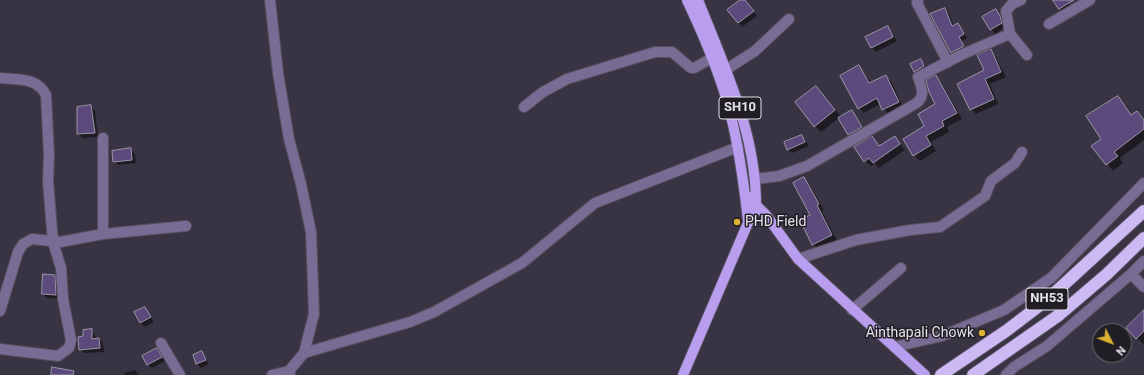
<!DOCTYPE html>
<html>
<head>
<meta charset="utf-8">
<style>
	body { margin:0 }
	#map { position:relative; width:1144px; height:375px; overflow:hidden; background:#393443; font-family:Roboto,sans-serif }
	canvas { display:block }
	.north { position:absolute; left:1092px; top:323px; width:40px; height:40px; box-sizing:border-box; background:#201d24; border:1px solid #6f6c74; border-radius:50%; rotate:132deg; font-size:11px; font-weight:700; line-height:16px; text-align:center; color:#e5e2eb }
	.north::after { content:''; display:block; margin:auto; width:14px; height:18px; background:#dcb233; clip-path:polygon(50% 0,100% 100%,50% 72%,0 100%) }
</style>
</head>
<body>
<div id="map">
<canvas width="1144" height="375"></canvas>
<div class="north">N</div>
</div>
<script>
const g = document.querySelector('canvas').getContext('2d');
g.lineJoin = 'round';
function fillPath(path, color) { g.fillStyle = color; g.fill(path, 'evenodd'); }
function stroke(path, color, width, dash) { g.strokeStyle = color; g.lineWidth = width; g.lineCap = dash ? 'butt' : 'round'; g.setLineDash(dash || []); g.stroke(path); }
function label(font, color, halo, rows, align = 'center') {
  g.font = font + ' Roboto,sans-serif'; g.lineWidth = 3; g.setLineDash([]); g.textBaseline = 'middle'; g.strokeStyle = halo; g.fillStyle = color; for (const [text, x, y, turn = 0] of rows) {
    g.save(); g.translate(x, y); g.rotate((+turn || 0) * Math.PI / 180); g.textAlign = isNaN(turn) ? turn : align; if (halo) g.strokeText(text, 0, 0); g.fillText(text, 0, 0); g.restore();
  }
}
fillPath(new Path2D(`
	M741,0H745L757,16L742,27L728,10Z
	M1054,0H1067L1072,8L1064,13Z
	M945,9L949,13L954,26L958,24L967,38L962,41L967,51L956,57L951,52Z
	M996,10L1004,21L1005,27L995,34L984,18Z
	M888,27L897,41L876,52L872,48Z
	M990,50L995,56L1006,77L990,84L998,104L976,114L971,109Z
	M921,60L928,71L919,76L911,65Z
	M859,66L871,83L886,76L891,81L903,107L888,114L880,104L864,113L859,108Z
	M936,76L941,82L962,119L947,127L949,132L931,142L936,151L920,161L914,155L937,104Z
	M816,87L841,117L852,111L866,131L852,139L839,118L821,132L815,126Z
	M1118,97L1132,116L1137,112L1144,120V140L1120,158L1123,163L1113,171L1093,146L1102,139Z
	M91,106L95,111L98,137L82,138L78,133Z
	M802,136L809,146L792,153L788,149Z
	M872,138L880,147L895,138L905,150L879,168L875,163L871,166L865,161Z
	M130,149L135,154L136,163L118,165L114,161Z
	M804,178L809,184L824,210L822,211L837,241L819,250L813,244L811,215Z
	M55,276L59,280L60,299L47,298L43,294Z
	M145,308L154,322L145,327L140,323Z
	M1144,312V344H1143L1128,328Z
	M91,330L95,335L96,339H99L103,343L104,352L84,353L80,349L84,337Z
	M156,350L165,361L152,368L147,364Z
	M201,352L209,364L201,368L197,364L194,355Z
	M135,370L139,375H125L124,373Z`), '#0007');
const building = new Path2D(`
	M740,0H745L754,11L738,23L727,10Z
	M1053,0H1074L1059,9Z
	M945,8L952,26L958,23L964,34L959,37L964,46L951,53L930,14Z
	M996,9L1000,16L1002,23L990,30L982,17Z
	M888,26L893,37L871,48L865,37Z
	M991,49L1001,72L985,79L994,99L970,110L957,84L984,70L977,55Z
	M921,59L924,66L914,72L910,64Z
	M859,65L869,83L886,75L899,102L882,110L877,98L858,109L840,76Z
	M936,75L957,113L942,121L944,126L926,136L931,145L913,156L903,139L924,126L918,114L935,104L929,92L926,80Z
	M816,86L835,110L814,127L795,102Z
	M1118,96L1131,115L1137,111L1144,120V129L1114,152L1118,156L1106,165L1091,146L1101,139L1086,116Z
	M91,105L95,133L77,134V107Z
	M852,110L862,127L848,135L838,118Z
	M802,135L805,142L787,150L784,142Z
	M872,136L879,146L895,136L900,144L873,163L869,158L864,162L854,147Z
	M131,148L132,160L113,162L112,151Z
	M804,177L819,204L817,205L832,235L812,245L800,220L810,215L793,183Z
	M43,274L55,275L56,295L42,294Z
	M145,307L151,317L140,323L134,312Z
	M1144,310V331L1136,339L1126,328Z
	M92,329V339L99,338L100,348L79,350L78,337L83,336V330Z
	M157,348L162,357L147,365L142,356Z
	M202,351L206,360L196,364L193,355Z
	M52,367L74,371L73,375H51Z`);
fillPath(building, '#5b4a7b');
stroke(building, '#9b96a8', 1);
const minor = new Path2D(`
	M270,0L278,73L289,139L301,184L311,232L314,314L304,353L289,371L290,375
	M918,0L917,3L948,62
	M1049,24L1090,0
	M1010,34L1006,11L1012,4L1021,0
	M727,69L755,51L789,19
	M0,78C18,80 37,77 46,95L49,155L48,181L53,242L61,268L63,299L71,340L69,348L58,356L0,349
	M524,107L543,92L567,79L655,52H672L691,68H694L712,58
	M756,179L779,176L807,166L915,104C926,97 922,88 918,77L963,54L1010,34L1027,55
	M103,234L186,226
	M798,259L856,240L910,230L940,227L985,196L991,181L1015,163L1022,152
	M1131,274L1144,287
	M852,310L901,268
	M0,311L18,252L23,244L32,239L60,242L103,234V138
	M161,343L180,375
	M894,347L942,336L1004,310L1051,278L1144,183
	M304,353L410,322L434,312L522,263L595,203L738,147
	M272,375L289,371
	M1006,375L1014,367L1047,346L1131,274L1144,261`);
const major = new Path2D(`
	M687,0C704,36 720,73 730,112C739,148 744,184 748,221
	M745,194L766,215L798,259L925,375
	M683,375L756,204C756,132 724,66 698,0`);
const highway = new Path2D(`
	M941,375L1006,331L1048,299L1144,211
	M973,375L1059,315L1107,274L1144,238`);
stroke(minor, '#55505e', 12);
stroke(major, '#55505e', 12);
stroke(highway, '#55505e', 14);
stroke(minor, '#796c94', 10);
stroke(major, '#b99def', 10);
stroke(highway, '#cdbaf5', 12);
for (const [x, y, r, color] of [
	[737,222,4,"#dcb233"],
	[982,333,4,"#dcb233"]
]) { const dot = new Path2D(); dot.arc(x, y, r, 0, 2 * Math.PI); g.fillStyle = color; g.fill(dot); stroke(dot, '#201d24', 1.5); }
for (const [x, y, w] of [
	[740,108,42],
	[1047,299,42]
]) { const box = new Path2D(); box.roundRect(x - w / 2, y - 11, w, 22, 3); g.fillStyle = '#201d24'; g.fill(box); stroke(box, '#e5e2eb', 1); }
label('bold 13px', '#e5e2eb', null, [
	["SH10",740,108],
	["NH53",1047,299]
]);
label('14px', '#e5e2eb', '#201d24', [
	["PHD Field",745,222],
	["Ainthapali Chowk",974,333,"right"]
], 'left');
</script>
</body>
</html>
